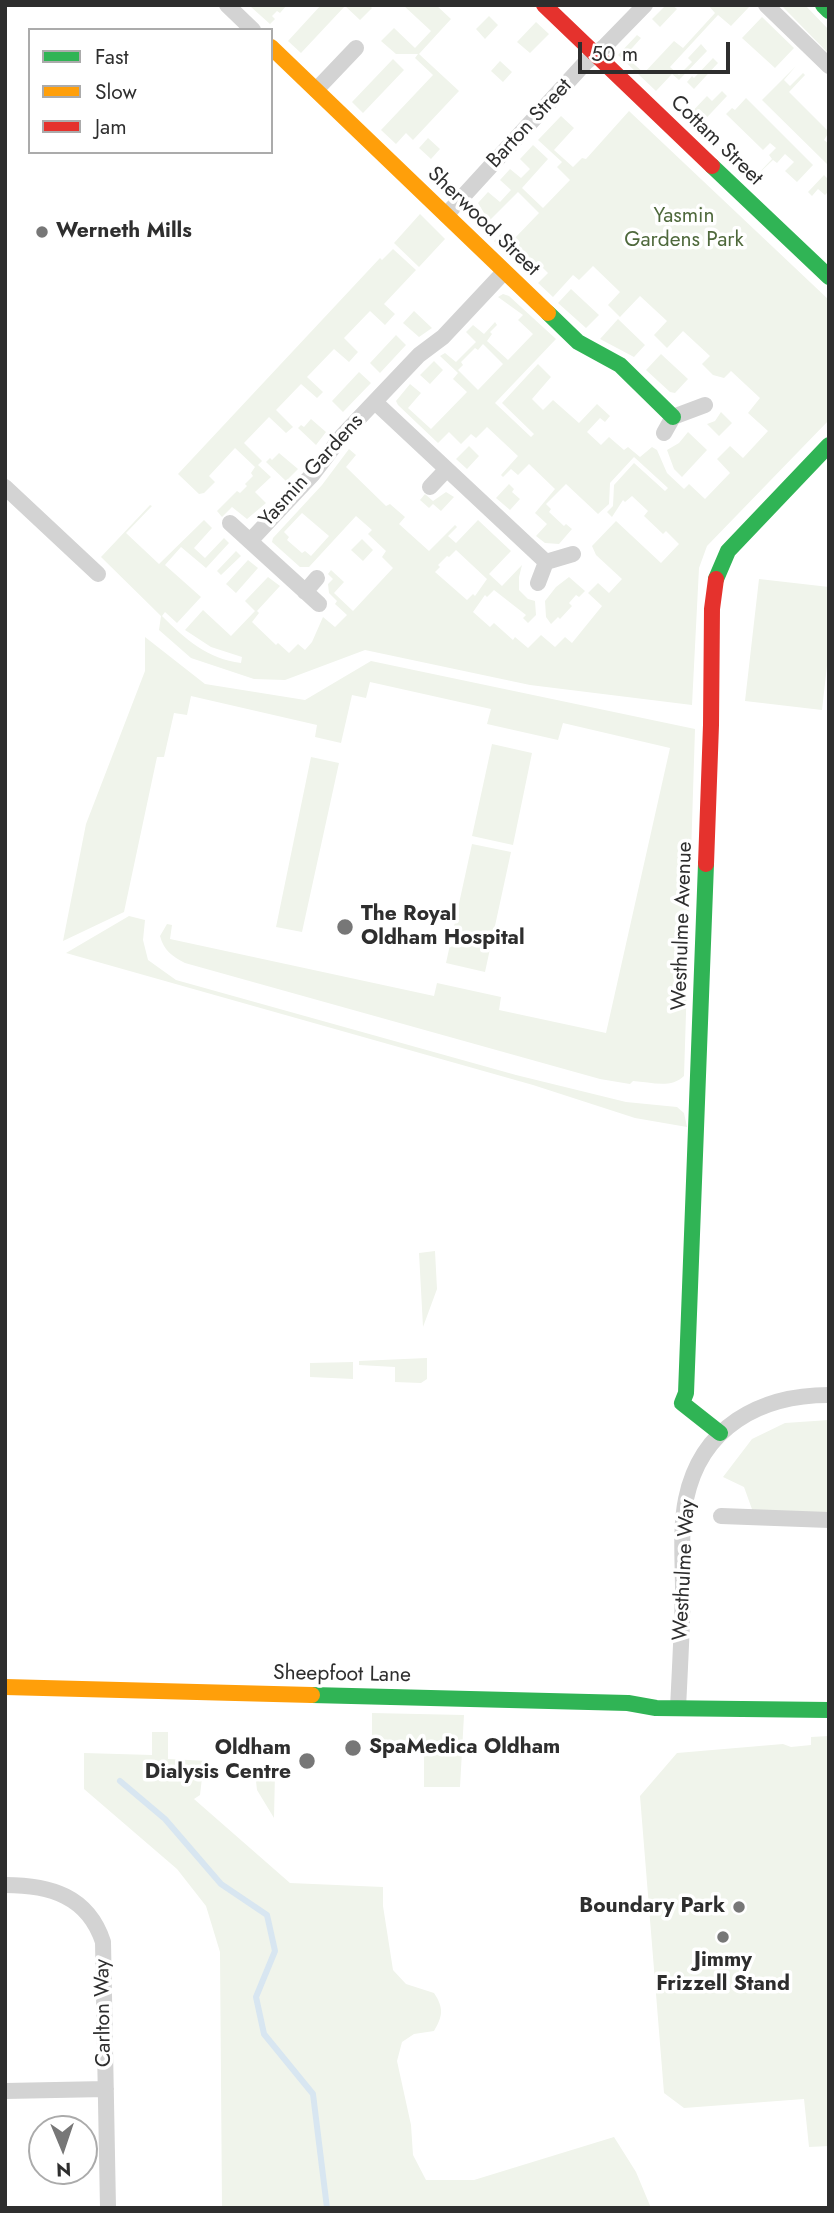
<!DOCTYPE html>
<html>
<head>
<meta charset="utf-8">
<style>
	body { margin:0 }
	#map { position:relative; width:834px; height:2213px; overflow:hidden; background:#fff; font-family:Jost,sans-serif }
	canvas { display:block }
	.frame { position:absolute; inset:0; border:7px solid #2e2e2e; pointer-events:none }
	.legend { position:absolute; left:28px; top:28px; width:245px; height:126px; box-sizing:border-box; background:#fff; border:2px solid #ababab; margin:0; padding:9px 12px; list-style:none; font-size:21px; color:#2e2e2e }
	.legend li { display:flex; align-items:center; gap:14px; height:35px }
	.legend b { width:35px; border:2px solid #ababab }
	.north { position:absolute; left:28px; top:2115px; width:70px; height:70px; box-sizing:border-box; background:#fff; border:2px solid #ababab; border-radius:50%; rotate:178deg; font-size:19px; font-weight:700; line-height:28px; text-align:center; color:#2e2e2e }
	.north::after { content:''; display:block; margin:auto; width:24px; height:32px; background:#777; clip-path:polygon(50% 0,100% 100%,50% 72%,0 100%) }
	.scale { position:absolute; left:578px; top:42px; width:152px; height:32px; box-sizing:border-box; border:4px solid #2e2e2e; border-top:0; padding-left:9px; font-size:21px; line-height:24px; white-space:nowrap; color:#2e2e2e; -webkit-text-stroke:5px #fff; paint-order:stroke }
</style>
</head>
<body>
<div id="map">
<canvas width="834" height="2213"></canvas>
<div class="frame"></div>
<ul class="legend">
<li><b style="height:9px;background:#30b455"></b>Fast</li>
<li><b style="height:9px;background:#ff9f0a"></b>Slow</li>
<li><b style="height:9px;background:#e5322d"></b>Jam</li>
</ul>
<div class="north">N</div>
<div class="scale">50 m</div>
</div>
<script>
const g = document.querySelector('canvas').getContext('2d');
g.lineJoin = 'round';
function fillPath(path, color) { g.fillStyle = color; g.fill(path, 'evenodd'); }
function stroke(path, color, width, dash) { g.strokeStyle = color; g.lineWidth = width; g.lineCap = dash ? 'butt' : 'round'; g.setLineDash(dash || []); g.stroke(path); }
function label(font, color, halo, rows, align = 'center') {
  g.font = font + ' Jost,sans-serif'; g.lineWidth = 7; g.setLineDash([]); g.textBaseline = 'middle'; g.strokeStyle = halo; g.fillStyle = color; for (const [text, x, y, turn = 0] of rows) {
    g.save(); g.translate(x, y); g.rotate((+turn || 0) * Math.PI / 180); g.textAlign = isNaN(turn) ? turn : align; if (halo) g.strokeText(text, 0, 0); g.fillText(text, 0, 0); g.restore();
  }
}
fillPath(new Path2D(`
	M253,5H287L280,13L277,11L272,16L275,19L270,24L251,7Z
	M321,5H369L372,8L360,20L345,6L301,53L288,41Z
	M403,5H436L451,19L419,54L459,91L413,140L406,133L396,144L381,130L433,75L415,58L418,54H396L381,41L394,28L415,48L431,31Z
	M666,5H672L677,9L660,27L652,19Z
	M708,5L750,6L731,26L718,15L670,67L679,75L692,62L688,58L701,44L707,51L679,80L672,74L656,91L618,55L637,35L641,38L625,56L644,73L674,41L683,48L715,13Z
	M781,5H805L829,30V54Z
	M489,16L498,25L485,39L476,29Z
	M762,17L794,48L775,68L742,38Z
	M536,22L549,34L530,53L517,42Z
	M713,58L718,63L694,89L687,82L692,76L694,78Z
	M393,59L404,70L363,113L352,102Z
	M500,61L512,72L503,82L491,71Z
	M796,66L784,80L790,86L803,73L805,75L789,92L829,132L824,140L829,144V166L762,100Z
	M722,91L727,96L697,128L686,118L707,96L712,101Z
	M746,98L813,165L797,182L785,171L794,162L785,154L777,163L773,160L754,178L772,159L769,155L776,148L770,143L763,150L726,114L732,108L735,110Z
	M629,111L829,300V420L707,546L699,568L692,705L530,685L365,650L285,680L254,679L191,658L159,630L161,616L101,557L150,505L152,506L126,533L159,564L204,520L212,528L194,548L205,558L224,538L229,543L206,568L181,547L165,565L201,597L177,623L165,612L162,616C185,639 208,659 241,663L242,657L211,647L185,630L203,610L231,636L255,611L245,601L268,577L280,586L257,611L259,613L252,622L276,645L278,643L289,653L298,644L305,650L312,642L323,617L335,627L347,615L335,604L337,601L329,593L328,584L333,579L328,574L331,570L344,582L334,593L353,611L393,568L382,557L386,551L368,534L372,530L356,516L309,567H300L272,542L273,538L322,485L349,449L356,455L346,467L386,506L390,504L405,517L399,524L429,551L455,525L457,527L448,536L456,543L478,520L511,551L489,574L502,586L522,565L519,577V590L528,599L535,601L536,615L528,623L523,618L526,615L494,590L487,597L485,595L473,612L490,627L494,623L513,640L515,637L528,648L541,635L555,647L565,637L572,643L602,606L588,593L598,583L609,593L622,579L596,555L592,546L616,521L661,563L679,544L666,531L663,534L644,516L648,511L632,496L625,502L623,500L612,517L607,512L613,506L614,485L634,463L665,491L668,488L634,457L610,483L609,504L598,514L566,484L546,504L551,509L549,512L564,526L566,524L572,529L559,544L545,543L536,536L547,524L535,513L555,489L529,464L518,475L511,469L503,477L501,475L518,456L487,427L476,438L471,434L461,444L449,432L438,443L398,405L396,401L410,384L421,393L408,408L431,429L467,392L453,379L458,373L440,356L445,353L456,362L476,342L466,332L473,325L484,334L495,322L497,325L490,332L492,334L487,341L508,360L533,334L518,320L523,315L498,297L503,294L509,296L556,339L495,403L531,437L534,434L502,403L538,364L551,377L532,399L543,410L553,400L579,423L597,404L610,416L605,422L600,418L587,432L601,445L609,437L624,450L628,447L640,457L652,447L657,450L667,473L684,489L689,484L705,499L730,473L717,459L730,446L743,458L768,431L748,413L760,398L731,371L724,378L713,375L702,364L710,356L683,331L667,348L654,335L667,321L640,296L620,317L608,305L620,292L593,266L579,280L573,275L553,297L538,283L548,273L540,265L533,271L525,264L521,267L494,241L502,233L512,241L539,213L518,192L489,221L478,203L488,192L500,202L511,190L500,180L510,169L521,178L530,169L520,159L533,145L548,159L522,188L543,208L570,180L557,167L562,162L538,140L561,116L574,128L554,150L573,167L582,158L586,159ZM483,344L503,364L478,390L458,370L463,365L461,362L475,348L478,350ZM302,513L329,536L311,556L305,551L302,553L287,540L289,537L284,532ZM456,550L487,579L475,596L473,594L467,600L435,572L440,567L438,565L447,556L449,557Z
	M428,138L440,149L431,159L419,148Z
	M824,175L829,180V195L827,193L825,195L818,189L812,196L808,192Z
	M420,214L445,239L419,267L394,243Z
	M393,249L416,270L384,304L395,314L385,325L370,311L344,338L358,352L349,362L334,349L307,377L323,392L317,398L301,384L276,410L293,427L286,433L269,417L244,443L262,461L258,465L271,477L255,492L266,503L247,519L232,507L222,517L217,511L237,491L240,493L247,486L245,484L253,476L251,473L255,467L235,448L209,476L215,482L204,493L199,494L178,474L380,258L382,260Z
	M571,289L599,315L586,328L558,303Z
	M414,311L432,328L419,337L403,323Z
	M618,319L645,345L634,357L600,339Z
	M396,335L406,345L380,373L370,363Z
	M661,354L688,379L675,393L670,392L646,370Z
	M434,361L443,370L430,384L420,375Z
	M359,372L371,383L343,412L332,401Z
	M721,412L732,423L719,436L707,424L715,421Z
	M311,419L326,432L316,445L298,428L301,425L304,427Z
	M688,432L707,450L682,477L674,469L667,450L679,443Z
	M469,446L479,456L467,469L456,459Z
	M279,453L298,469L286,481L266,462L270,458L272,460Z
	M509,484L514,489L512,492L520,499L510,510L496,498Z
	M446,492L454,497L441,511L433,504L429,508L420,500L425,494L433,501Z
	M362,539L373,550L363,561L351,550Z
	M236,551L241,556L221,575L217,571Z
	M248,560L258,568L236,593L226,584Z
	M569,577L585,591L579,597L576,595L569,603L572,606L560,619L558,617L551,624L546,617L545,601L556,587Z
	M759,579L829,587V648L822,710L745,701Z
	M145,637L205,684L305,700L371,661L695,729L684,1076C671,1089 651,1082 633,1081L630,1084L600,1079L185,963C172,956 164,951 160,936L167,924L172,925L170,939L434,996L437,983L501,997L499,1010L606,1033L670,748L563,723L558,740L487,724L491,709L370,682L366,698L352,695L341,743L315,737L317,725L191,696L187,715L174,713L164,757H157L124,912L63,941L86,824L145,671Z
	M492,744L532,753L513,845L472,836Z
	M311,757L339,763L302,932L276,927Z
	M472,844L511,852L485,972L446,963Z
	M129,916L145,920L143,940L148,960L176,980L516,1075L626,1102L677,1107L684,1113L687,1127L635,1118L533,1085L66,953Z
	M435,1251L437,1289L423,1327L419,1253Z
	M427,1358V1379L421,1383L395,1382V1367L359,1365V1361Z
	M353,1362V1379L310,1377V1363Z
	M829,1420V1514L753,1512L744,1487L723,1477L752,1439L785,1423Z
	M372,1713L464,1715L460,1787H424V1755H414V1750L372,1749Z
	M152,1732H168V1759L209,1761L207,1779L202,1778L200,1795L194,1799L290,1883L383,1887V1906L393,1970L406,1984L434,1993C444,2008 443,2016 434,2031L414,2034L402,2042L397,2061L411,2125L413,2155L426,2180H474L614,2137L636,2172L651,2208H222L220,1952L206,1906L177,1869L84,1789V1753L152,1755Z
	M829,1736V2146L809,2147L804,2099L684,2108L664,2093L640,1796L677,1753L783,1744L791,1747L811,1745V1737Z
	M255,1772L275,1773L274,1818L257,1790Z`), '#f0f4eb');
stroke(new Path2D(`
	M120,1781L165,1819L221,1884L267,1915L275,1951L256,1997L264,2034L313,2094L327,2208`), '#d8e6f1', 6);
stroke(new Path2D(`
	M227,5L253,30
	M766,5L829,66
	M316,90L356,48
	M446,215L586,62L604,47L645,5
	M375,402L546,562
	M664,433L673,417L705,405
	M5,487L98,574
	M430,487L446,470
	M230,523L319,604
	M250,541L313,474L342,436L419,355L443,337L504,272
	M538,583L546,562L573,554
	M305,592L317,578
	M721,1516L829,1520
	M678,1708C680,1669 682,1629 683,1590C683,1561 680,1528 686,1499C701,1427 760,1395 829,1395
	M5,1885C50,1885 88,1896 103,1942L108,2208
	M5,2091L106,2089`), '#d3d3d3', 16);
stroke(new Path2D(`
	M823,5L829,11
	M712,166L829,277
	M548,313L578,342L620,365L673,417
	M716,579L728,551L829,445
	M706,864L686,1393L682,1403L720,1433
	M312,1695L628,1703L656,1708L829,1710`), '#30b455', 16);
stroke(new Path2D(`
	M271,47L548,313
	M5,1687L312,1695`), '#ff9f0a', 16);
stroke(new Path2D(`
	M544,5L712,166
	M706,864L711,725L712,609L716,579`), '#e5322d', 16);
for (const [x, y, r, color] of [
	[42,232,7,"#777"],
	[345,927,9,"#777"],
	[353,1748,9,"#777"],
	[307,1761,9,"#777"],
	[739,1907,7,"#777"],
	[723,1937,7,"#777"]
]) { const dot = new Path2D(); dot.arc(x, y, r, 0, 2 * Math.PI); g.fillStyle = color; g.fill(dot); stroke(dot, '#fff', 2.5); }
label('21px', '#2e2e2e', '#fff', [
	["Barton Street",530,124,-47],
	["Cottam Street",716,141,44],
	["Sherwood Street",483,222,44],
	["Yasmin Gardens",312,471,-48],
	["Westhulme Avenue",683,926,-88],
	["Westhulme Way",685,1570,-87],
	["Sheepfoot Lane",342,1675,1],
	["Carlton Way",104,2013,-91]
]);
label('21px', '#4f693c', '#fff', [
	["Yasmin",684,217],
	["Gardens Park",684,241]
]);
label('bold 21px', '#2e2e2e', '#fff', [
	["Werneth Mills",56,232],
	["The Royal",361,915],
	["Oldham Hospital",361,939],
	["SpaMedica Oldham",369,1748],
	["Oldham",291,1749,"right"],
	["Dialysis Centre",291,1773,"right"],
	["Boundary Park",725,1907,"right"],
	["Jimmy",723,1961,"center"],
	["Frizzell Stand",723,1985,"center"]
], 'left');
</script>
</body>
</html>
